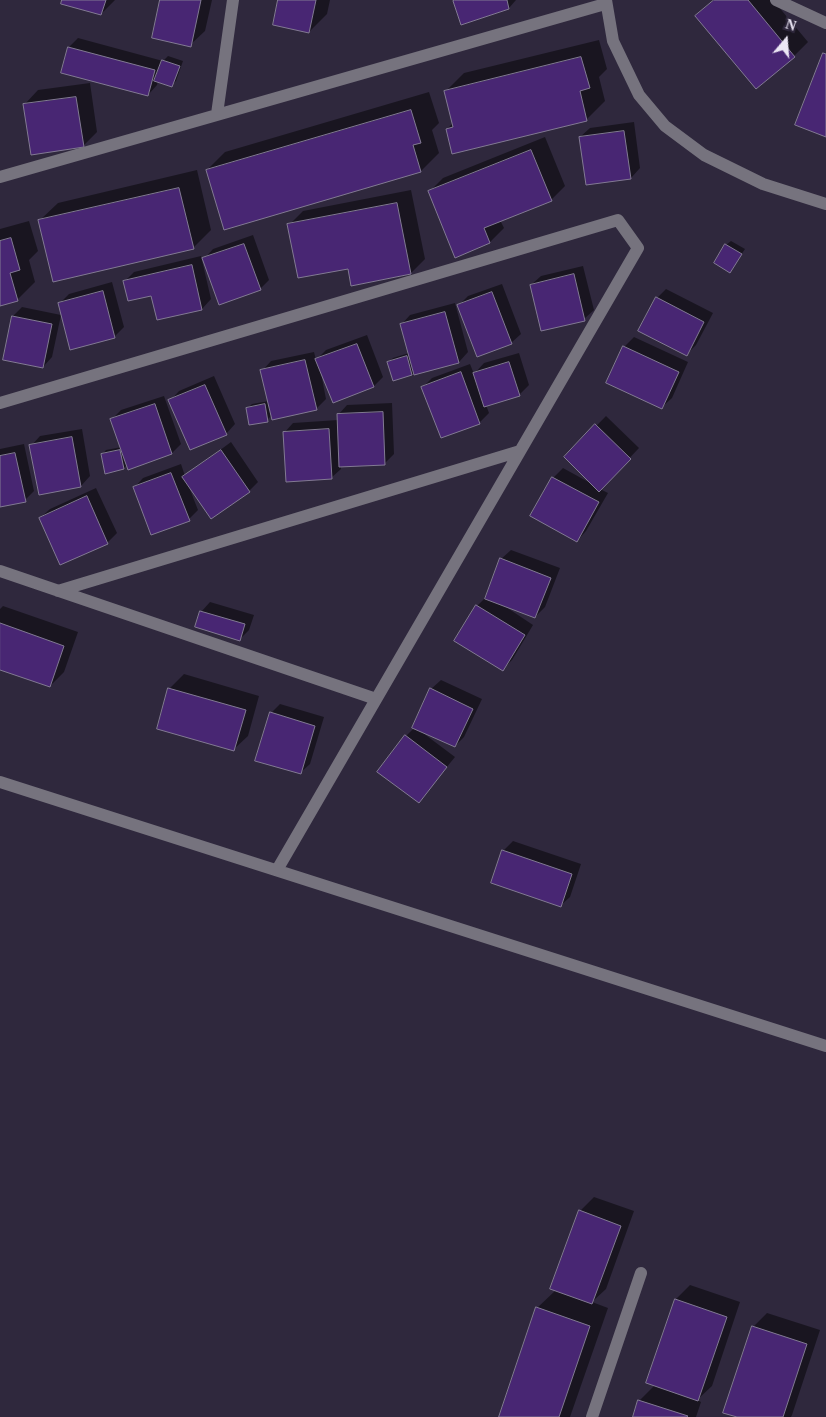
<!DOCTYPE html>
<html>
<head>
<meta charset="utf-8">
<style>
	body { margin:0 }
	#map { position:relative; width:826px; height:1417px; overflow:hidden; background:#2f283d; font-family:Georgia,serif }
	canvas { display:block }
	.north { position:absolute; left:761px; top:15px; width:50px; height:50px; -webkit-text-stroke:4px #2f283d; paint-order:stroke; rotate:18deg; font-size:14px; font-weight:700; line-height:20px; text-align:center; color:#ece7f5 }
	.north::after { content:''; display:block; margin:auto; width:18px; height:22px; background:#ece7f5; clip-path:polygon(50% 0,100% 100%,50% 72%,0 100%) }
</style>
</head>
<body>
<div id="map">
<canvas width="826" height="1417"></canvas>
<div class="north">N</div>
</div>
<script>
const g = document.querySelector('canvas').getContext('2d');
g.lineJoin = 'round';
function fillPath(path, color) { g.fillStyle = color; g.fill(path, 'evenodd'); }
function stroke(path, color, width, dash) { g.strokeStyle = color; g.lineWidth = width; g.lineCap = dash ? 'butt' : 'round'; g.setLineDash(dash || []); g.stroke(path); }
fillPath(new Path2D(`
	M63,0H115L101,14Z
	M162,0H212L205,31L190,45Z
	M280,0H330L327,14L309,32Z
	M455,0H516L509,8Z
	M713,0H773L808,42L794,56L697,16Z
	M78,38L163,61L168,56L183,61L176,81L171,86L158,81L157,85L148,95L69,47Z
	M599,40L607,69L599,77L605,101L587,119L447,129L453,123L445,92L464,73Z
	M90,83L97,132L83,146L24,105L38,90Z
	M429,92L439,123L432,130L439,153L421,171L207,170L225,152Z
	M634,122L640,168L631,178L580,137L590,128Z
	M545,137L565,186L551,200L500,220L504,228L490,242L429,192L443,178Z
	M197,170L211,230L193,248L39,221L58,203Z
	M411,190L425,259L411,273L349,268L289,225L303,211Z
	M29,221L38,251L29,260L35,282L17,300L0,305V229Z
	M253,235L269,280L260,289L204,259L213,249Z
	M731,241L745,249L730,271L726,245Z
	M201,256L211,299L202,309L152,294L124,282L134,272Z
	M583,266L594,310L584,319L531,285L541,276Z
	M112,282L124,327L114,337L59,304L69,294Z
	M502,284L521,334L511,343L458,306L468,296Z
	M666,289L713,313L696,345L686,355L657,298Z
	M455,303L468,352L459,362L412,374L388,363L393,358L409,353L401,325L410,315Z
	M22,307L61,315L52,357L43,367L13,316Z
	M367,335L383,377L374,386L320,368L326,399L316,409L272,415L267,420L248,408L252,404L269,401L262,371L271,361L314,352L316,360L326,350Z
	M634,337L688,362L672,398L662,407L624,347Z
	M519,353L529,385L519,395L486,405L489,413L479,423L423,387L432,378L470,364L474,374L484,363Z
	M214,376L235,424L226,434L170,401L179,391Z
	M164,396L181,444L172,453L128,464L124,468L102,455L106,450L122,447L112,419L121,410Z
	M392,403L394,454L385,463L341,465V469L331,478L284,433L293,423L338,420V415L347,405Z
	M606,416L639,448L600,489L608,493L586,531L577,541L532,516L553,478L563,468L592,484L566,457Z
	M82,429L90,476L81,486L40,493L31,446L40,436Z
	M231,442L258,482L249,491L189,487L198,510L189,519L134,488L143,478L181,464L185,476Z
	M24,444L34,491L25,500L0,506V449Z
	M96,488L117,533L107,543L40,518L50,509Z
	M511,550L560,568L545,607L535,617L500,603L533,625L512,660L503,669L477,606L486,597L501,559Z
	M210,602L254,615L249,630L240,639L201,612Z
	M3,606L78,632L64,672L50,686L0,669V609Z
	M184,674L259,696L248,736L233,750L158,728L170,688Z
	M441,680L482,699L464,737L455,746L423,733L455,757L419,801L406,736L415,727L431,689Z
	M280,704L324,717L310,764L300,773L271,713Z
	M513,841L581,864L570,897L560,906L503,851Z
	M594,1197L634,1211L606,1289L592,1302L608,1308L570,1417H500L537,1308L556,1290L580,1211Z
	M690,1285L740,1302L712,1386L697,1400L701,1402L696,1417H634L639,1401L655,1385L676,1299Z
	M767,1313L820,1330L792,1415L791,1417H741L753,1327Z`), '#0007');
const building = new Path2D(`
	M62,0H106L101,15L61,4Z
	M160,0H201L191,47L152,38Z
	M278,0H316L309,33L273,25Z
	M455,0H507L509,9L461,25L453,1Z
	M714,0H748L795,57L756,89L695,16Z
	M68,47L155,70L148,96L61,73Z
	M823,53L826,54V137L795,125Z
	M581,57L590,88L580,91L587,121L452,154L446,129L453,127L444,91Z
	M162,60L180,66L172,87L154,81Z
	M76,97L84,147L31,155L23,104Z
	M411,110L421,143L413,145L421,172L224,230L206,170Z
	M624,131L631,179L586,185L579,137Z
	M531,150L552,201L484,228L490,243L455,258L428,191Z
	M179,188L194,249L53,282L38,220Z
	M397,203L411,274L351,286L348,269L298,278L287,224Z
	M11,238L20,270L10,273L18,301L0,306V241Z
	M244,244L261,290L219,305L202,258Z
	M725,244L742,254L730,273L714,263Z
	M192,265L202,310L157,320L151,296L128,301L123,281Z
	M574,274L585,321L541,331L530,285Z
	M103,291L115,338L70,350L58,303Z
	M492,292L512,344L477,357L457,305Z
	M656,297L704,322L687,356L638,331Z
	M445,312L459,363L414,375L400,324Z
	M12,316L52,324L43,368L3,360Z
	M357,344L374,387L333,403L315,359Z
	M623,346L679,372L662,409L606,383Z
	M407,356L412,375L393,381L387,362Z
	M305,360L317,410L272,420L260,370Z
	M509,362L520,396L484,407L473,373Z
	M461,372L480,424L441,438L421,387Z
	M205,385L227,435L190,450L168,400Z
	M155,404L172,454L128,470L110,419Z
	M265,404L268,422L249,425L246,408Z
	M383,412L385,465L339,467L337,414Z
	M595,424L631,459L599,492L564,457Z
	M329,429L332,479L286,482L283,432Z
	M72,437L81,487L39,495L29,445Z
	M120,450L124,469L105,474L101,454Z
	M221,450L250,492L211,519L182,477Z
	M15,453L26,502L0,507V456Z
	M171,473L190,521L151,535L133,487Z
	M552,477L599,502L577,542L530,516Z
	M87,496L108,544L60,565L39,518Z
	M500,558L551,578L535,618L485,599Z
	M476,605L525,635L503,671L454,641Z
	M200,611L245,624L240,641L195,627Z
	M0,623L64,646L50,687L0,670Z
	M168,688L246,710L234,751L157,729Z
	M430,688L473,709L455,747L412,728Z
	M270,712L315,726L301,774L255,761Z
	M405,735L447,767L419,803L377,772Z
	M502,850L572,874L561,907L491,883Z
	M579,1210L621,1226L592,1304L550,1289Z
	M675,1299L727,1317L698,1401L646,1383Z
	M536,1307L590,1326L559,1417H499Z
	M752,1326L807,1344L783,1417H737L723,1413Z
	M638,1400L688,1416L687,1417H633Z`);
fillPath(building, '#482673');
stroke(building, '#827a93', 1);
stroke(new Path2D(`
	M606,0L613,41L639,95L665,126L704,155L763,184L826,204
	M776,0L826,23
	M217,114L233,0
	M0,177L605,4
	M0,403L618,220L638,248L277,870
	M0,571L376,699
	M58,591L520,451
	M0,782L826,1046
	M592,1417L641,1273`), '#76737e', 12);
</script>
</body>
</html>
